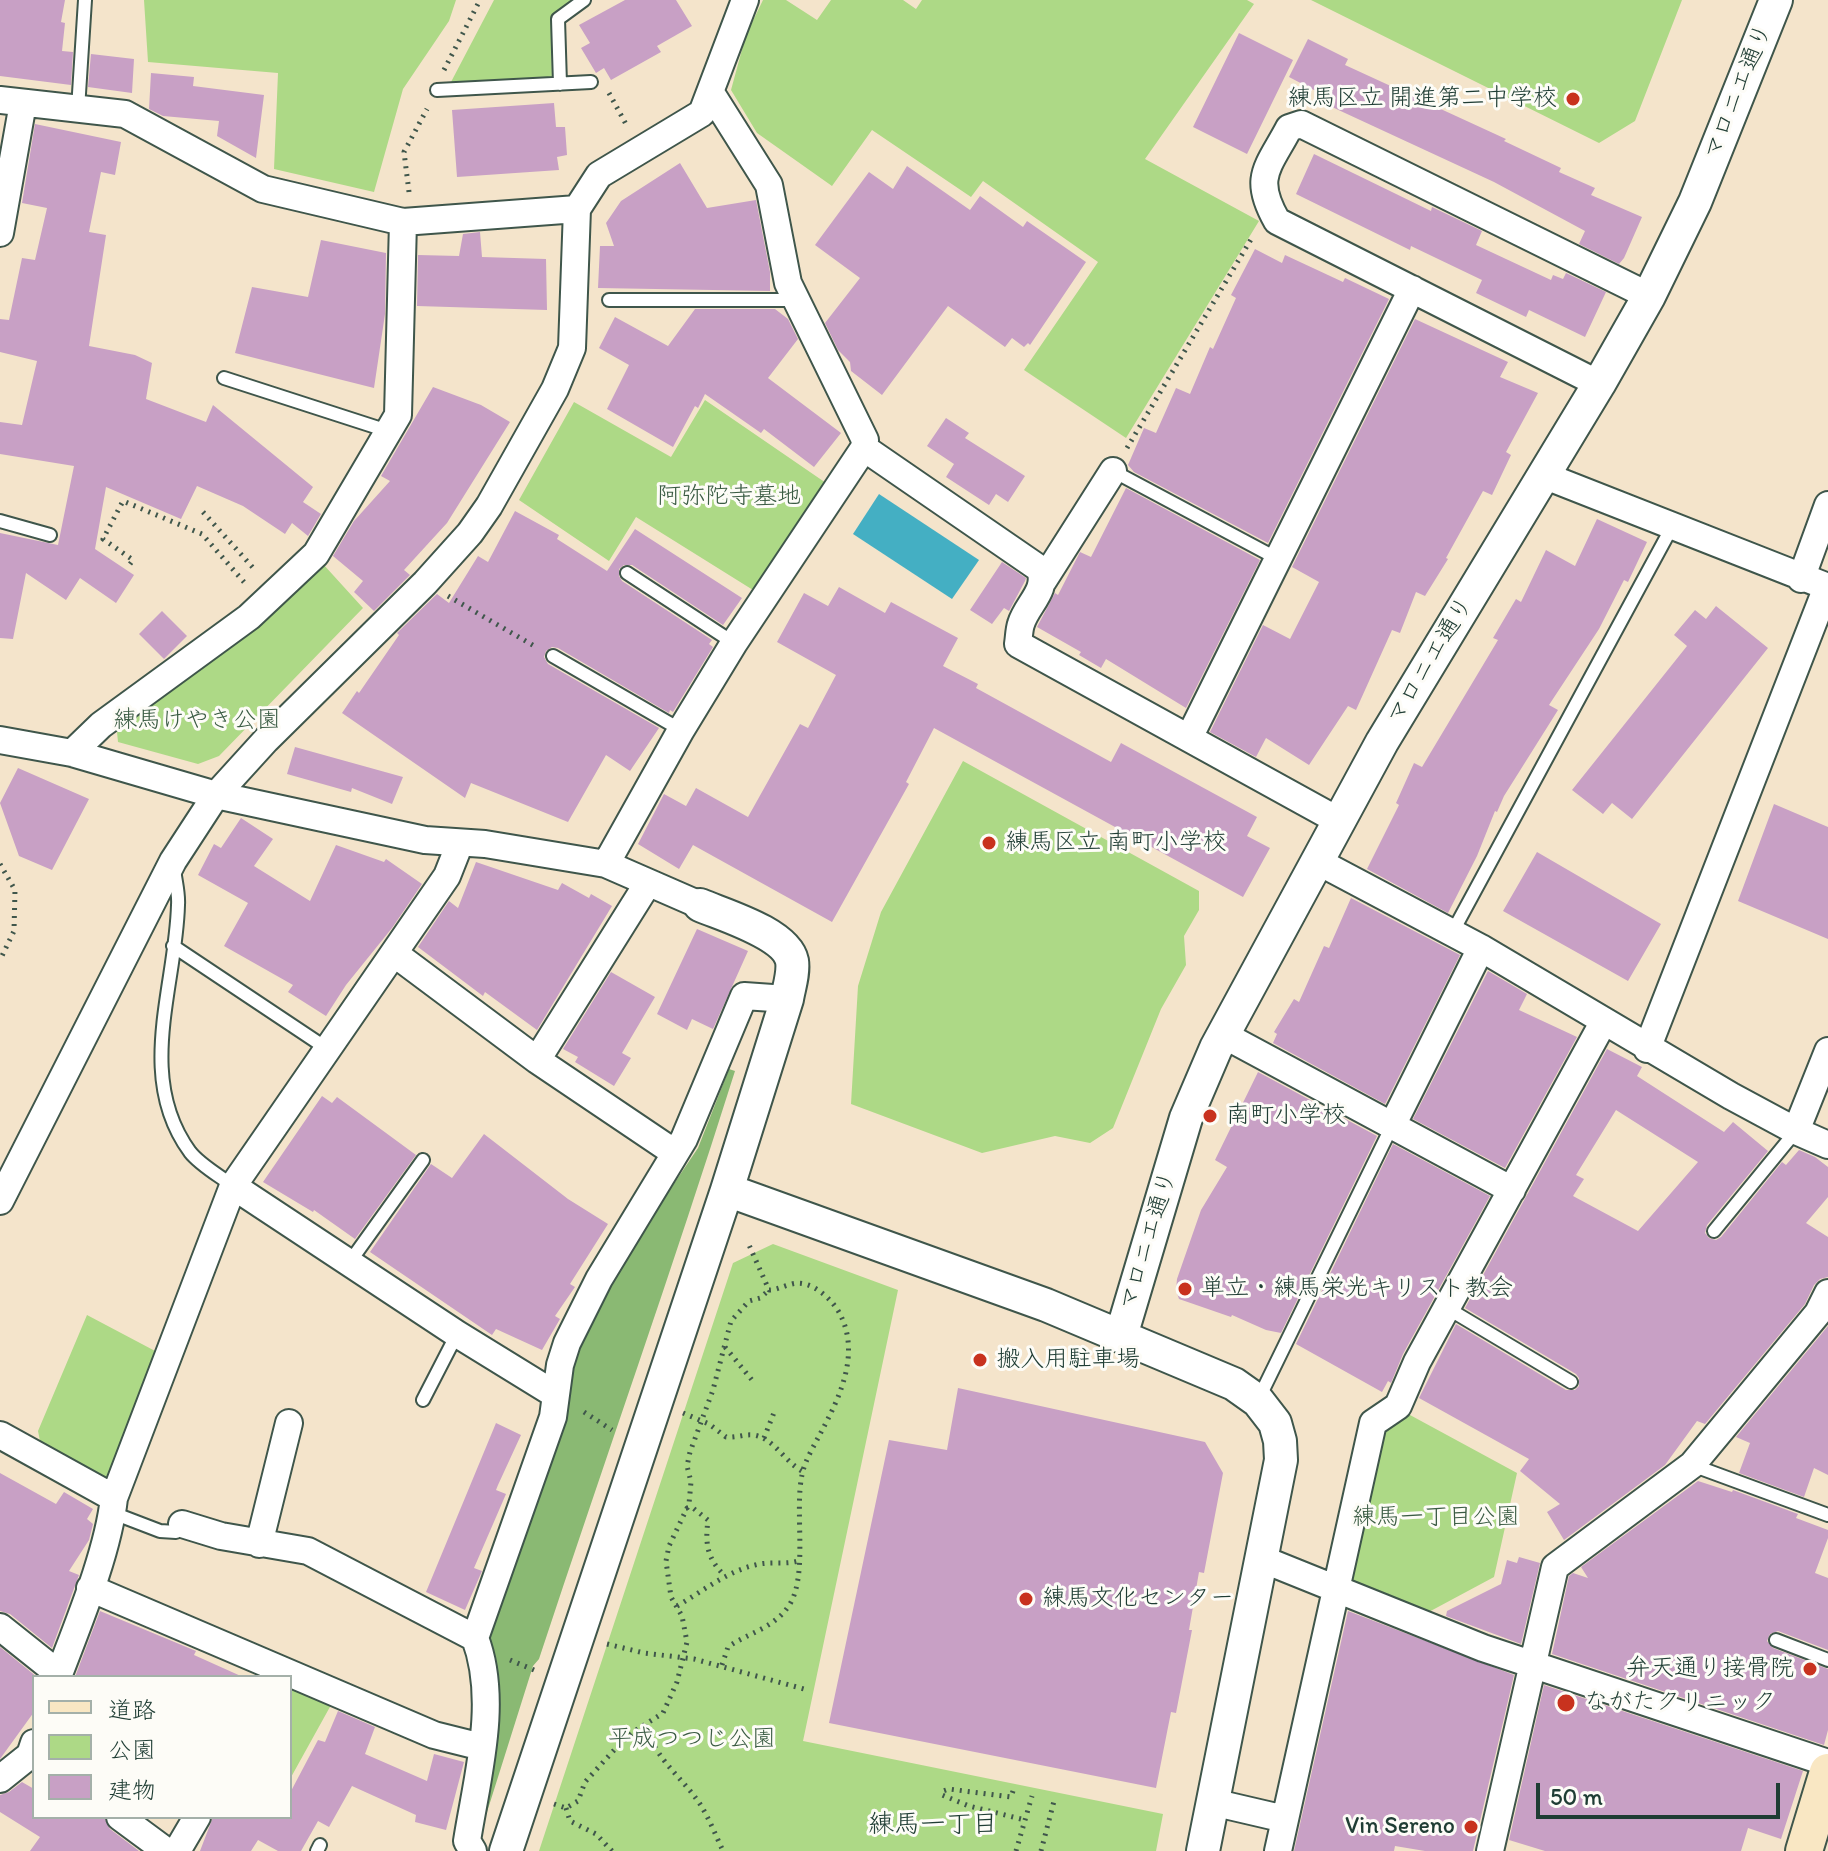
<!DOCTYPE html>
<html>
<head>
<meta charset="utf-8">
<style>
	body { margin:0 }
	#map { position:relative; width:1828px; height:1851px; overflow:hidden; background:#f4e4cb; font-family:Itim,"Klee One",sans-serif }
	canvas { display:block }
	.legend { position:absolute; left:32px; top:1675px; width:260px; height:144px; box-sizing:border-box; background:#fdfcf7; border:2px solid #a4b0a9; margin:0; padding:10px 14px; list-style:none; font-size:24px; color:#1f3d34 }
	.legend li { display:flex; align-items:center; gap:16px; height:40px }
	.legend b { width:40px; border:2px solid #a4b0a9 }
	.scale { position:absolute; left:1536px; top:1783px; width:244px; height:36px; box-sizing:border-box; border:4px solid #1f3d34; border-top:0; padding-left:10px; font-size:24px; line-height:28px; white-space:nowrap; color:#1f3d34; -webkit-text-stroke:6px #fdfcf7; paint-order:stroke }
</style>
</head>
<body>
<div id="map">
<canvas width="1828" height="1851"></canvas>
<ul class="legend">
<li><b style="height:10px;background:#f9e7c3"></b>道路</li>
<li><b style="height:22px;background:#add986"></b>公園</li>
<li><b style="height:22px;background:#c8a0c5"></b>建物</li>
</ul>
<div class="scale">50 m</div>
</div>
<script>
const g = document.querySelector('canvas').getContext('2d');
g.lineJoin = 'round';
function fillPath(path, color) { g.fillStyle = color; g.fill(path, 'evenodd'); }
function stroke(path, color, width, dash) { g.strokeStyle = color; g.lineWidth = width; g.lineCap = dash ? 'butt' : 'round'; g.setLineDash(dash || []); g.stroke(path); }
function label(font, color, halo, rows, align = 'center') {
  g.font = font + ' Itim,"Klee One",sans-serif'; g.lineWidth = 6; g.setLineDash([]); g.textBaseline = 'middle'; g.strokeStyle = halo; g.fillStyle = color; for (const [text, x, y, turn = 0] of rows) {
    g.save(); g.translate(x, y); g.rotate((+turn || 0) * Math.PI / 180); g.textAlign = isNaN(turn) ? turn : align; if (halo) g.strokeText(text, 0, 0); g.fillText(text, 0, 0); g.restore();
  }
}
fillPath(new Path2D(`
	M144,0H456L449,21L403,89L374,192L274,169L278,73L148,62Z
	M494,0H574L551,18L552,80L451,82Z
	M763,0H786L817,20L831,0H903L916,9L922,0H1247L1254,4L1145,159L1259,221L1126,438L1024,370L1098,262L983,181L971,197L872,130L832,186L757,133L731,90L746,35Z
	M1311,0H1682L1635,121L1599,143Z
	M705,400L826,483L753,590L636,517L609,561L519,500L574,402L671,457Z
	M323,564L363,608L219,756L198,764L118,742L117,732L243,635Z
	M963,761L1199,891V910L1184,936L1186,965L1161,1009L1113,1128L1090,1143L1055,1136L982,1153L851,1104L858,986L881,912Z
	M773,1244L898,1290L803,1741L1163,1814L1156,1851H539L733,1263Z
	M87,1315L157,1352L114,1474L100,1483L42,1451L38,1431Z
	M1410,1415L1517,1473L1494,1577L1425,1614L1349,1582L1385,1431Z
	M290,1687L331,1705L290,1779Z`), '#add986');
fillPath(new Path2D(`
	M729,1069L735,1071C673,1268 604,1462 539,1659L533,1666L487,1812H481L490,1633L572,1358L613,1274L698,1148Z`), '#8ab973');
fillPath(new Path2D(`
	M879,494L979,560L952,599L853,534Z`), '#44afc3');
fillPath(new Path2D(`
	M0,0H65L61,22L65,23L62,51L73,52L71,85L0,76Z
	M625,0H676L692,26L657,46L661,52L611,80L604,68L596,73L581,48L590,43L579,25Z
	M1239,33L1293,60L1247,154L1193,127Z
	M1308,39L1348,59L1345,65L1506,139L1504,141L1561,168L1559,172L1595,188L1591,195L1642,217L1624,258L1619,264L1579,244L1585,231L1494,182L1332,107L1335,101L1289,77Z
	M91,54L134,59L132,93L88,87Z
	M151,73L194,77L193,86L264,95L256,158L217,136L219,121L163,116L149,109Z
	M554,103L556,127H565L567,155L557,157L559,170L457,177L452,110Z
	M35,124L121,142L115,175L101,172L89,232L106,235L89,346L135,355L152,363L146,399L206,422L213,405L313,487L303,502L321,514L308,536L292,523L285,534L243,506L197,486L181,519L106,487L95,549L134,575L116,603L80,578L66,600L26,573L13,639L0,638V533L58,545L74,466L0,454V422L22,425L37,361L0,352V319L9,320L22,258L35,260L47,208L22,203Z
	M1314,154L1431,211L1432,207L1482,231L1476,245L1551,280L1553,275L1563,279L1566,273L1606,292L1585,337L1529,310L1526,317L1476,293L1482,280L1411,246L1410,250L1296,194Z
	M680,163L707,208L756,200L770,272V291L598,288L600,246H614L606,223L621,201Z
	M907,166L970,210L980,196L1023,227L1027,221L1086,262L1030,345L1028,343L1024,347L1012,338L1005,347L948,306L882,395L851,371L850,362L838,350L825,323L860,278L815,245L869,172L893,189Z
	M480,232L482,257L546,259L547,310L417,306L418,255L459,256L463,234Z
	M321,240L386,253L385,314L374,388L235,353L252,287L308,297Z
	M1255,249L1282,263L1285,255L1343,282L1345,278L1389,299L1268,543L1134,472L1128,465L1144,428L1156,433L1176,388L1190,394L1210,347L1213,349L1236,298L1231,295Z
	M695,309H775L788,319L798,339L768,378L841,433L814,467L764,429L761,433L705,394L698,408L695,406L673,447L607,409L629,365L599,348L615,317L668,346Z
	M1415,319L1508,362L1500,377L1538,393L1506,452L1511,455L1492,495L1483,491L1446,558L1448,559L1425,596L1416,592L1400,633L1392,630L1356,710L1348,706L1309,765L1266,738L1256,757L1210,732L1263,625L1290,639L1319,582L1292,567Z
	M433,387L481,405L510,422L447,523L404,570L410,575L374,611L354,592L363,581L333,556L354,521L390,481L381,476Z
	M946,418L969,433L965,438L1025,476L1008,502L996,494L989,505L946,477L954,464L927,446Z
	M1126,488L1260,560L1186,708L1106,659L1101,668L1079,655L1081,652L1037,627L1055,593L1058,595L1080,552L1091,557Z
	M515,511L559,535L557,539L607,571L635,529L742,598L723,625L632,565H624L619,569V576L622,581L712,640L709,644L713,647L673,712L670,710L669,713L558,648L552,647L546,651L544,657L548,664L659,728L630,771L606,755L568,822L471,783L465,798L342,713L357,691L359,693L399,635L397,633L437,594L449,603L478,556L488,562Z
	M1597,519L1647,542L1628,582L1624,580L1599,629L1549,705L1558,710L1504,796L1497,812L1495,811L1477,856L1448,913L1367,869L1399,805L1396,803L1414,763L1422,767L1498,640L1493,638L1516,599L1521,602L1546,550L1575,566Z
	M1002,562L1026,578L1025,581L1009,611L1004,608L992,624L970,610Z
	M839,587L885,613L891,602L958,638L943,666L978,684L976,688L1111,762L1121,743L1257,817L1247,836L1270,848L1243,897L934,728L906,782L909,784L832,922L693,845L679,869L638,844L664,794L686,806L696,788L748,817L800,724L808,728L836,675L777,642L804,593L828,606Z
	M1716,606L1768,648L1632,819L1612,803L1603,814L1572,790L1687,646L1674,635L1695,610L1706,619Z
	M162,611L187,636L164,659L139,634Z
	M295,747L403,777L392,804L352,788L351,792L287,774Z
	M18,768L89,799L52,870L19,856L0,803Z
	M1774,804L1828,827V939L1738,901Z
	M241,818L273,839L254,866L310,901L336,845L384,862L386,859L422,884L392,928L346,985L326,1016L288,992L293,985L224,946L248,903L198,875L214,844L221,848Z
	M1537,852L1661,924L1628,981L1503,911Z
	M476,862L558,890L562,883L589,898L591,894L612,906L537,1030L485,992L483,996L418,947L449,901L458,908Z
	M1351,898L1460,955L1385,1104L1273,1043L1277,1034L1274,1032L1294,999L1299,1002L1324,946L1329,948Z
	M697,929L748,951L713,1029L692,1019L687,1030L657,1014Z
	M1488,971L1527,994L1519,1010L1577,1037L1505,1168L1413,1119Z
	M611,972L655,997L622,1053L631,1058L614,1086L575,1062L578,1057L563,1049Z
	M1607,1049L1642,1067L1637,1076L1724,1132L1733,1122L1768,1151L1707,1225L1705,1233L1709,1238L1716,1240L1721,1237L1782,1162L1786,1165L1799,1150L1815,1157L1828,1167V1197L1806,1223L1828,1237V1277L1820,1279L1814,1285L1805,1304L1705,1424L1697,1421L1665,1465L1564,1540L1547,1512L1560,1504L1520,1471L1529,1459L1419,1398L1456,1324L1566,1390H1575L1579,1386V1378L1576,1374L1465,1308ZM1616,1110L1698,1162L1638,1231L1573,1196L1584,1179L1576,1175Z
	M1258,1072L1377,1136L1281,1333L1266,1330L1232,1315L1231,1317L1179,1299L1176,1290L1177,1279L1201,1210L1227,1167L1215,1160Z
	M322,1096L332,1103L337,1097L416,1155L355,1239L314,1210L313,1212L263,1182Z
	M484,1134L568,1199L608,1224L570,1284L575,1287L555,1316L560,1319L542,1350L496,1329L492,1335L370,1252L431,1164L452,1178Z
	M1393,1144L1490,1196L1403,1354L1391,1383L1388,1381L1382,1392L1296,1344Z
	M1828,1326V1475L1814,1468L1804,1497L1739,1473L1750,1443L1736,1437Z
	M958,1388L1205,1442L1223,1473L1204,1573L1199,1572L1189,1630H1192L1176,1713L1171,1712L1156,1788L829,1723L889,1440L947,1450Z
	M496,1423L521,1435L498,1485L496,1490L506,1494L474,1568L482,1571L465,1610L426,1592Z
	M0,1473L56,1504L64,1492L93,1509L87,1519L93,1524L89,1540L69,1571L79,1575L52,1648L10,1614L0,1611Z
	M1698,1481L1732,1492L1733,1490L1798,1514L1796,1518L1828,1530V1538L1815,1573L1828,1578V1650L1778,1631L1770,1634L1767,1641L1773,1648L1828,1669V1730L1824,1745L1552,1654L1569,1576L1573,1573L1588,1578L1581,1567Z
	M1519,1557L1540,1563L1521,1644L1446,1616L1447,1611L1501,1584L1507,1560L1517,1563Z
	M100,1611L196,1651L194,1655L243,1677H75Z
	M1348,1611L1514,1675L1473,1851H1425L1395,1846L1394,1851H1294Z
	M0,1647L37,1677H34V1712L0,1759Z
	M1544,1685L1803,1771L1781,1839L1748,1828L1741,1851H1545L1509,1840Z
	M338,1711L375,1727L365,1754L427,1781L434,1754L464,1762L446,1830L415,1822L416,1815L352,1786L329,1827L318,1821L301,1851H278L258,1840L251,1851H200L213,1817H290V1793L318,1740L325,1742Z
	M22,1782L34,1789V1817H104L110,1829L139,1851H30L40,1837L0,1812V1795L9,1792Z`), '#c8a0c5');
const service = new Path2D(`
	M560,84L558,19L584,0
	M437,90L591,82
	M78,109L85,0
	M609,300H796
	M224,378L388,431
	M1113,471L1278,559
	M0,521L50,535
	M627,573L734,643
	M553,656L681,730
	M174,868C175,880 179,893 178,905C176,987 135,1077 190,1152C200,1165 220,1176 233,1186
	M1452,933L1672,527
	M173,946L329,1050
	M1714,1231L1796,1131
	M349,1263L423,1160
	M1447,1308L1571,1382
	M1259,1398L1392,1126
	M423,1400L457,1334
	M1692,1465L1828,1515
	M113,1513L160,1531L176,1532L182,1525
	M1776,1640L1828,1660
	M317,1851L320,1845`);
const minor = new Path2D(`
	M711,93L769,185L788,283L865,440L864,448
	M0,100L125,114L263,189L403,222L577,209
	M0,233L23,103
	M1599,384L1277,221C1252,177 1268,168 1289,128L1301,124L1649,296
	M1543,475L1828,587
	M1801,579L1828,505
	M1043,581L1113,471
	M1189,738L1412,289
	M0,740L72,753L216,795L425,840L485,844L606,864L700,905
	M72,753L101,725L249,617L316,554L398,415L403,222
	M1317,861L1481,948L1731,1096L1796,1131L1828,1145
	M606,864L681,730L734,643L864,448L1040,569C1048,591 1027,604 1021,624C1019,630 1019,638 1018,644L1339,821
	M395,954L537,1060L675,1153
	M1222,1034L1512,1190
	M1647,1049L1827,587
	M537,1060L648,883
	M1392,1126L1481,948
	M1796,1131L1828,1051
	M233,1186L457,1334L556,1395
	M0,1201L173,861L216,795L266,740L425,583L470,533L489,506L555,389L572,348L577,209L599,175L702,113L745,0
	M0,1435L114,1498
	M182,1524L221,1536L308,1551L475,1638
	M259,1544L289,1423
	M1262,1559L1483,1648L1828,1763
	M90,1588L434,1735L482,1747
	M0,1627L59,1674
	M58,1677C78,1624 108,1553 114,1498L233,1186L447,876L460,843
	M0,1779L30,1755L34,1743
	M1212,1802L1285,1819
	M120,1817L166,1851
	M177,1851L197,1817
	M473,1851L467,1841C477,1777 499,1701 475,1638L553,1417L560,1365L567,1343L599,1279L684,1139L744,996L787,999
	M1278,1851L1373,1423L1398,1406L1417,1362L1604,1021
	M1490,1851L1555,1567L1692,1465L1818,1313L1828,1293`);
const tertiary = new Path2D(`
	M727,1190L1046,1305L1234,1384L1258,1401L1275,1423L1280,1441L1281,1460L1203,1851
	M1121,1336L1186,1118L1216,1048L1382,742L1599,384L1649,296L1695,202L1776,0
	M506,1851L727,1190L787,999C789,987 794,973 792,961C786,933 723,915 700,905`);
const secondary = new Path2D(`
	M1804,1851L1828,1772`);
stroke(service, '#3f564b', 16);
stroke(minor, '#3f564b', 30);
stroke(tertiary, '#3f564b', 36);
stroke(secondary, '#3f564b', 40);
stroke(new Path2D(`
	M444,70L480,0
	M609,93L627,126
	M409,192L404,152L427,109
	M1127,448L1253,236
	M203,512L256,571
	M130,564L133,560L103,539L123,501L202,534L244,582
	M448,596L536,647
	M0,864L15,890L14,931L0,960
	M725,1347L752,1380
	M584,1412L612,1430
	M683,1413L709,1424L726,1437C736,1438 744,1434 753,1435C773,1437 785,1462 802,1471
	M764,1438L775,1410
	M686,1508H693L708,1520C705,1544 707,1558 724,1575
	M677,1606C703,1591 726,1572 755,1565C770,1561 785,1565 798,1561
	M607,1644L644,1653L694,1659L804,1689
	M510,1660L534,1670
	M722,1665L728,1647C748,1633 772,1629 788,1607C809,1578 794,1512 802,1475C805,1460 813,1448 819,1436C839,1399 861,1355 840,1314C832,1299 811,1279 792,1284C783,1286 777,1290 769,1290L749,1245
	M645,1725C656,1760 681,1776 700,1804C709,1818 716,1836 723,1851
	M1013,1791L1011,1797L949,1789L943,1791L942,1795L969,1806L1025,1820
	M554,1804L566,1808L578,1801L585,1782L616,1748L633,1732L663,1713L677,1682L687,1642L682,1616L671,1597L666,1561L669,1546L689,1504L691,1482L687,1466L690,1452L713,1390L731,1321L749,1301L760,1298L769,1290
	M566,1808L570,1821L596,1834L612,1851
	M1016,1851L1032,1796
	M1041,1851L1054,1801`), '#3f564b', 5, [2, 6]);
stroke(service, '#fff', 12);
stroke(minor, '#fff', 26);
stroke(tertiary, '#fff', 32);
stroke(secondary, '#f9e7c3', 36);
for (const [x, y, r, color] of [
	[1573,99,8,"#c8321e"],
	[989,843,8,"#c8321e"],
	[1210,1116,8,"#c8321e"],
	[1185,1289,8,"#c8321e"],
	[980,1360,8,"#c8321e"],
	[1026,1599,8,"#c8321e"],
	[1810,1669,8,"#c8321e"],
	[1566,1703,10,"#c8321e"],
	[1471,1827,8,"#c8321e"]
]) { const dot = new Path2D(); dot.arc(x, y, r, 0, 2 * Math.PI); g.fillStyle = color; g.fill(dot); stroke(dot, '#fdfcf7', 3); }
label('24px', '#1f3d34', '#fdfcf7', [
	["マロニエ通り",1739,92,-68],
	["マロニエ通り",1431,661,-59],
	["マロニエ通り",1149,1241,-73]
]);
label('24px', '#1f3d34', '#fdfcf7', [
	["練馬区立 開進第二中学校",1557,99,"right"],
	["練馬区立 南町小学校",1005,843],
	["南町小学校",1226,1116],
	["単立・練馬栄光キリスト教会",1201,1289],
	["搬入用駐車場",996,1360],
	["練馬文化センター",1042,1599],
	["弁天通り接骨院",1794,1669,"right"],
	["ながたクリニック",1584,1703],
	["Vin Sereno",1455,1827,"right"]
], 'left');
label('24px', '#3b5c44', '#fdfcf7', [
	["阿弥陀寺墓地",729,497],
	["練馬けやき公園",197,721],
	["練馬一丁目公園",1436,1518],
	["平成つつじ公園",692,1740]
]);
label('26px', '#1f3d34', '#fdfcf7', [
	["練馬一丁目",933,1825]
]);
</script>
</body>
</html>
